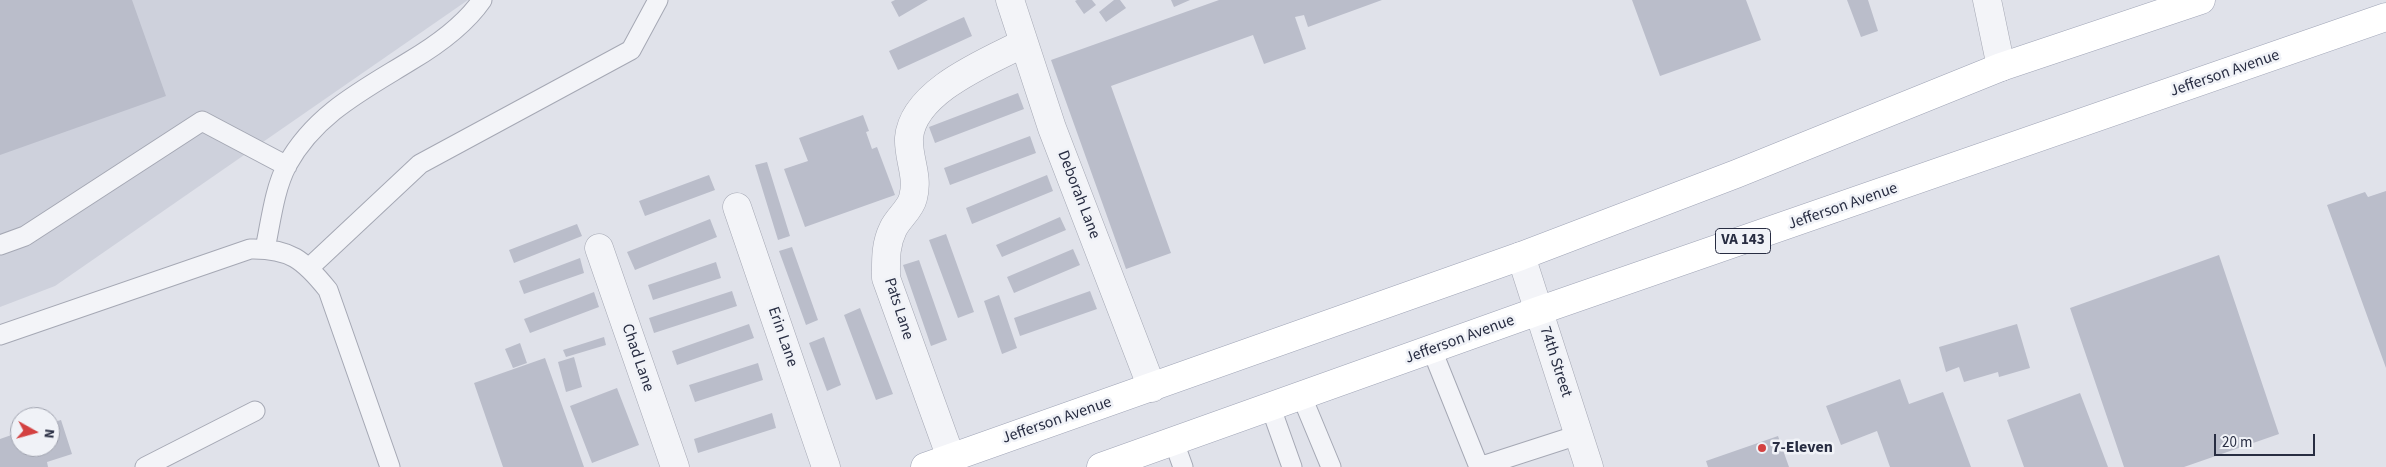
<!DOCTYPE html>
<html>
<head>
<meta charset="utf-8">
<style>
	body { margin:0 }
	#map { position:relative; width:2386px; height:467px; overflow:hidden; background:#e0e2ea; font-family:"Source Sans 3",sans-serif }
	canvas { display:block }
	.north { position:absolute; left:10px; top:407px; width:50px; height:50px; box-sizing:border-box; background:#f0f2f7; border:1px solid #a0a3af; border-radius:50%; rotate:97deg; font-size:14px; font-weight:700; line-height:20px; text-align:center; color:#282d42 }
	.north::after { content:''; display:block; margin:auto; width:18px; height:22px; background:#d34141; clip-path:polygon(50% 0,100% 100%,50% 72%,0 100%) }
	.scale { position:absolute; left:2214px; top:434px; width:101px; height:22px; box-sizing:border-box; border:2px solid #282d42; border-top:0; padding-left:6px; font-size:15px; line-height:18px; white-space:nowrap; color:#282d42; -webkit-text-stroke:4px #f0f2f7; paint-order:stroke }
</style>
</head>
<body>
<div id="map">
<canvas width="2386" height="467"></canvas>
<div class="north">N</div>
<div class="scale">20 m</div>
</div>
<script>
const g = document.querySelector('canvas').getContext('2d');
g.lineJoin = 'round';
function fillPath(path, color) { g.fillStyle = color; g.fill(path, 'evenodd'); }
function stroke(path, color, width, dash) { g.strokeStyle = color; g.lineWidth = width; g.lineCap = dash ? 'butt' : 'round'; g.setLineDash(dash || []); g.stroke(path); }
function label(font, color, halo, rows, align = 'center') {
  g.font = font + ' "Source Sans 3",sans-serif'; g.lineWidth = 5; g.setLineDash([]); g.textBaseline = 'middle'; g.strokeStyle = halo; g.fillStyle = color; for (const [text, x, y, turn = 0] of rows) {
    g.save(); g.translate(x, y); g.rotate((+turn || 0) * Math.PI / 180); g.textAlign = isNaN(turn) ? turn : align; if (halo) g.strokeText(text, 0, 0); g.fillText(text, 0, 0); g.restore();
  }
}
fillPath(new Path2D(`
	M0,0H468L55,286L0,307Z`), '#ced1dc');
fillPath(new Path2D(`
	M0,0H132L166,96L0,155Z
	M895,0H928L899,17L891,2Z
	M1077,0H1092L1096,5L1084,14L1075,1Z
	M1114,0H1120L1126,8L1106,22L1099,12Z
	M1171,0H1190L1174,7Z
	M1219,0H1382L1308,27L1304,15L1295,17L1306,49L1264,64L1253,35L1111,86L1171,253L1126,269L1051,60Z
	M1632,0H1746L1761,40L1660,76Z
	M1847,0H1868L1878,31L1861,37Z
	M964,17L972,36L898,70L889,51Z
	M1018,93L1024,109L935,143L929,127Z
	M863,115L869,131L866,132L872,149L877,147L895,195L805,227L784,169L808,161L799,138Z
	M1030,136L1036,153L950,185L944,168Z
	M767,162L790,236L778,240L755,165Z
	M709,175L715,190L645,216L639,201Z
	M1047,175L1053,191L972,224L966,208Z
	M2386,191V368L2327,205L2365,192L2368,197Z
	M1060,217L1066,230L1002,257L996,245Z
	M710,219L717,237L635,270L627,252Z
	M577,224L582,236L514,263L509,250Z
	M946,234L974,312L958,318L929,240Z
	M792,247L818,320L806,325L779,251Z
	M1073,249L1080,265L1014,293L1007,277Z
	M2219,255L2279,434L2184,467H2124L2070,308Z
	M580,258L584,273L524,294L519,281Z
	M919,260L947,340L931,346L903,265Z
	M716,262L721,278L653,300L648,285Z
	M732,291L737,306L654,333L649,318Z
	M1090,291L1097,309L1020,336L1014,318Z
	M594,292L599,307L530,333L524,319Z
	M999,295L1017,348L1002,354L984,301Z
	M860,308L893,394L876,400L844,315Z
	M749,324L754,338L677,365L672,351Z
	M2017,324L2030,368L1999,377L1998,372L1964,382L1959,367L1946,372L1939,347Z
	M604,337L606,345L566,357L563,350Z
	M824,337L841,385L827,391L809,343Z
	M520,343L527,363L513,368L505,349Z
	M574,357L582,387L566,392L558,362Z
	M545,358L584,467H503L474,383Z
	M758,363L763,380L695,402L689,385Z
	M1900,379L1909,404L1943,392L1971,467H1890L1877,431L1841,445L1826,406Z
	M617,388L639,445L592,463L570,406Z
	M2080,393L2108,467H2024L2007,420Z
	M772,413L776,428L698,453L694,439Z
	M61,420L72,454L47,462L48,467H0V439L20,432V447H50V423Z
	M1778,436L1789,467H1708L1706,461Z`), '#babdca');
const lane = new Path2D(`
	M0,245L25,236L202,121L287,166
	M265,249C271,221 274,190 287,165C315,114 363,90 410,61C437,45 464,26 482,0
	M310,267L420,164L631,50L658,0
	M0,335L250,249C290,248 304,260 328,290L390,467
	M1432,350L1479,467
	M1302,397L1331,467
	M1271,408L1292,467
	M1174,442L1183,467
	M145,467L255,411
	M1479,467L1578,435`);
const street = new Path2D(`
	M1010,0L1052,128L1152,388
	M1987,0L2001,67
	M737,207L826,467
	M599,248L675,467
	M1521,256L1589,467
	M951,458L886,278C886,261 885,245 893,229C898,218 910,210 913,198C919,176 908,159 909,138C913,91 987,62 1024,43`);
const primary = new Path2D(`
	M925,467L1521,256L1736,174L2001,67L2201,0
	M1101,467L1538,311L2386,17`);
stroke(lane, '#a5a8b4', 21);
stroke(street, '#a5a8b4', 29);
stroke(primary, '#9fa4b6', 29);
stroke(lane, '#f3f4f8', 19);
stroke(street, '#f3f4f8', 28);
stroke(primary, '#fff', 28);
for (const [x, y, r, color] of [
	[1762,448,5,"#d34141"]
]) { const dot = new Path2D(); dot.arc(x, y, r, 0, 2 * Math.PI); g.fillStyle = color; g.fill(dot); stroke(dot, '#f0f2f7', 2); }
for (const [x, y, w] of [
	[1743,241,55]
]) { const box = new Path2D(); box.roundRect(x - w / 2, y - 12.5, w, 25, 4); g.fillStyle = '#f0f2f7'; g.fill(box); stroke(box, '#282d42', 1); }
label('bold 15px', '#282d42', null, [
	["VA 143",1743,241]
]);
label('16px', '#282d42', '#f0f2f7', [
	["Jefferson Avenue",2225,74,-19],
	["Deborah Lane",1078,195,69],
	["Jefferson Avenue",1843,207,-19],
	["Pats Lane",898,309,72],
	["Erin Lane",782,337,71],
	["Jefferson Avenue",1460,340,-20],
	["Chad Lane",637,358,71],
	["74th Street",1555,362,72],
	["Jefferson Avenue",1057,421,-19]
]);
label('bold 16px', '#282d42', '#f0f2f7', [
	["7-Eleven",1772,448]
], 'left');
</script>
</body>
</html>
